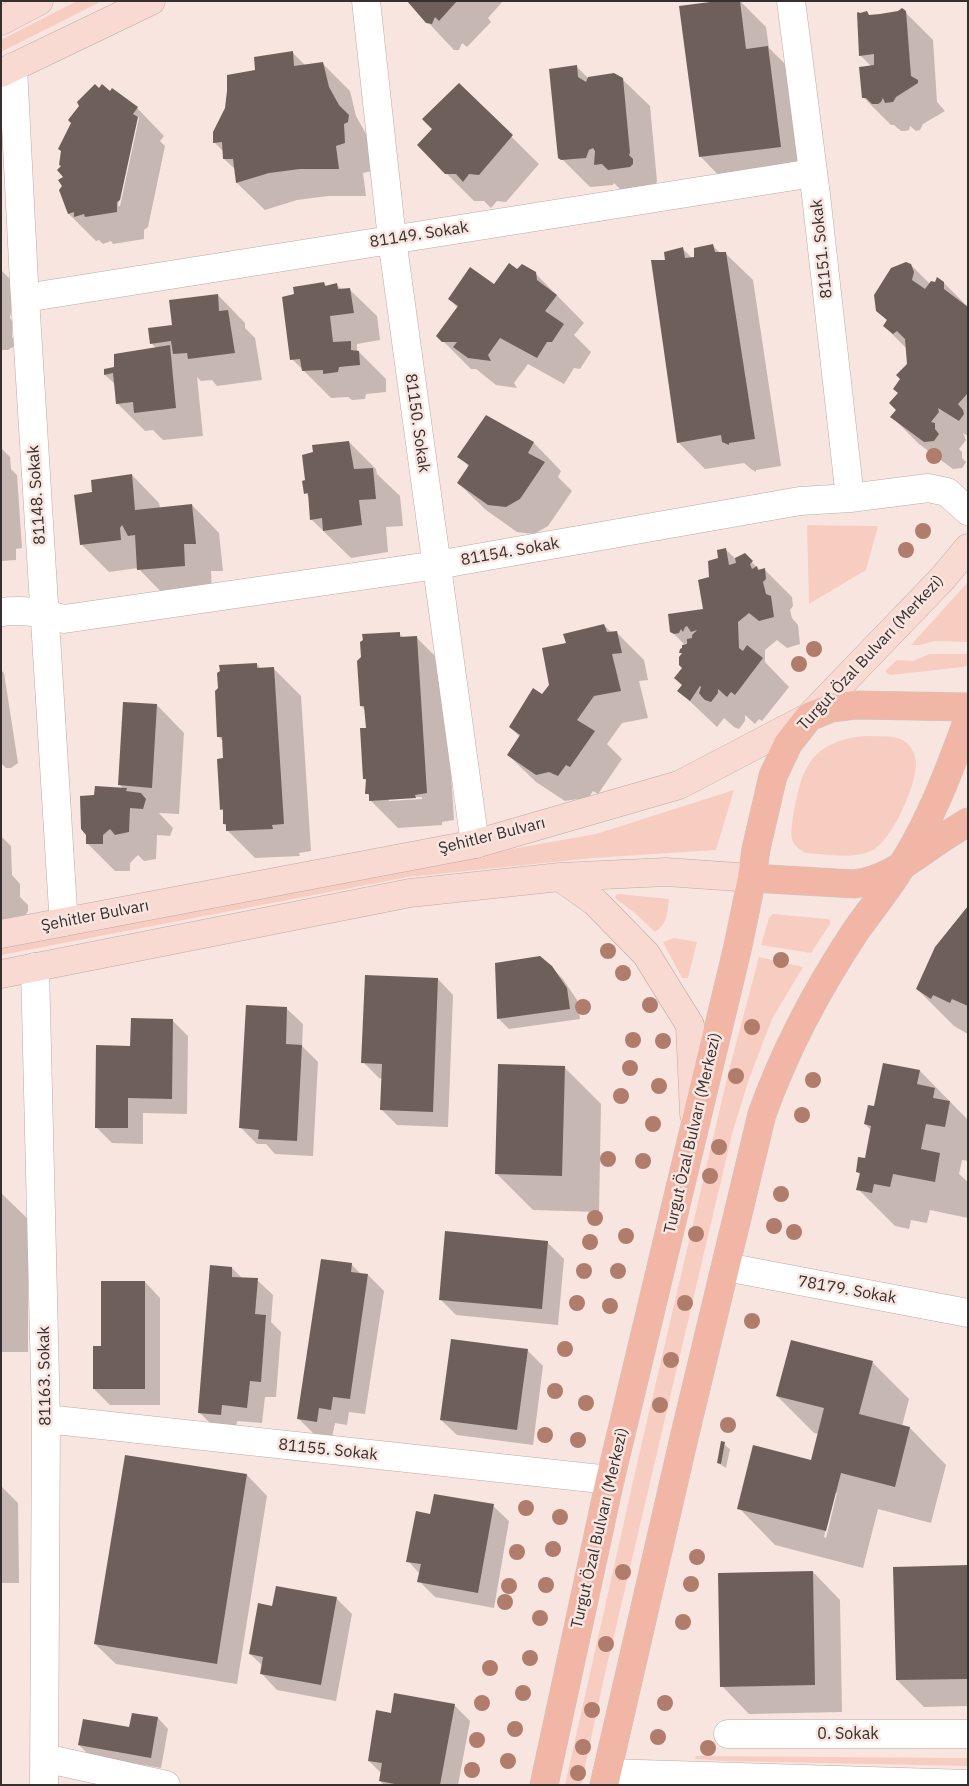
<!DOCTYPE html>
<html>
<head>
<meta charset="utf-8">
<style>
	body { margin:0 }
	#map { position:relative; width:969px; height:1786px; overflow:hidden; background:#f8e5e0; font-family:"IBM Plex Sans",sans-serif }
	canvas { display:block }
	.frame { position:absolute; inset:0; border:2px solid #362f2d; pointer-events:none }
</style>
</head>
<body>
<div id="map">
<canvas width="969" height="1786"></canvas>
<div class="frame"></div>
</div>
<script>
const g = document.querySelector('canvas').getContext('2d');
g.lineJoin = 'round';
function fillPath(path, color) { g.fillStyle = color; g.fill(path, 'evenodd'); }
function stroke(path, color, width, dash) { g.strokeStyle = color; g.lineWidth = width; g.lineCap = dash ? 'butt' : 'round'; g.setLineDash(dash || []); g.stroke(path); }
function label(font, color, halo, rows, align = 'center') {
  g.font = font + ' "IBM Plex Sans",sans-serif'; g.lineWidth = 5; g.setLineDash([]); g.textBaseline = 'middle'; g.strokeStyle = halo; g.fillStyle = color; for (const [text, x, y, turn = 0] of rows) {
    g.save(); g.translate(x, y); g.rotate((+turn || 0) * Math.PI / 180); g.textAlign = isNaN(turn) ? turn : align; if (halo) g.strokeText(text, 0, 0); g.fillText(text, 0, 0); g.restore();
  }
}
fillPath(new Path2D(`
	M77,1H102L1,52V40Z
	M807,525L878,526L866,570L809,604Z
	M968,582V642L935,641L920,645H911Z
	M929,654H968V665L963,667L890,675L886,673V670L897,660L913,661Z
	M866,736C879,737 897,734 907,743C912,748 916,756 916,763C917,784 892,840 873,850C853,860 826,854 805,853C799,849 794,845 792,839C789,829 798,789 802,778C805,770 810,761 816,755C829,742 849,737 866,736Z
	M734,790L716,850L593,858L408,877L1,955V946L410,867L596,834Z
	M619,894L669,899C667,914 668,923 655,932L636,914L615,898L616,895Z
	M773,914L827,919L830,920V924L811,953L761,945L769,918Z
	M674,938L697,942L688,978H682L663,942Z
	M759,957L803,967L772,1019L749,1079L732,1134L604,1678L581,1785H565L639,1455L728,1074Z
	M696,1756L968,1758V1766L723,1761L695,1759Z`), '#f8cdc1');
fillPath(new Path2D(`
	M408,1H503L488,18L491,22L467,47L462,43L459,50H454Z
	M728,1H740L766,27L769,48L795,74L808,174L727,184L700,156Z
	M905,12L933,40L937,102L945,111L923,124L920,130L916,131L910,126L909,130L905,131H901L894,125H891L864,98L871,66L860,55L870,17Z
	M293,53L306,66L322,63L350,91L356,116L366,134L376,144L372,171L363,173L366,196H328L297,200L265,210L237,183L236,170L224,159V152L214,142L256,71Z
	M576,66L588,78L622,79L650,106L657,181L656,184L660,187L623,192L614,183L613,185L590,187L560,157Z
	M459,85L539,164L506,202L497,201L491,208L484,201H474L446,173L433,129Z
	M100,90L137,108L164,136L160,141L165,146L148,227L144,230V239L113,244L111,241L103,244L99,240L96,241L69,214L64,186V178ZM137,116L139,118L120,206H118Z
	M713,246L720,253H725L753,280L781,466L756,470V472L751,469L744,463L705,469L678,442L667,261L683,249L693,259L696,258Z
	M911,265L930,284L944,283L968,307V436L963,433L966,440L959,449L962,452V458L966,462L962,468L953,469L919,444L892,417L897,410L899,393L908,364L907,349L884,326Z
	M1,270L16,285L10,318L12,321V337L16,341V345L8,350H1Z
	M517,270L535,273L584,323L574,335L591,352L580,369L574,368L564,384L528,364L514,383L517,388L496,385L476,369H471L438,336L458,308L449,299L494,285Z
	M324,283L327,287L337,285L342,290L349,289L377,316L380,340L357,344V350L386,379V392L366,394L365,399L352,400L348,397L331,398L292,359L295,295Z
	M218,295L245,323V328L255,338L262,380L217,386L212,380L201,381L197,377L203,436L163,440L153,430L145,431L117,403L115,384L105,375L115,368L157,349L152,344L173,326Z
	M486,416L534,443L561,471L558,477L572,491L548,526L534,534L517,532L486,510L458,483L469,467L459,456Z
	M349,442L376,469L377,474L400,496L403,526L386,527L388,552L351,558L311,519L309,497L306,493Z
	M1,448L10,457L11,469L17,475L22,548L16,549V560L1,561Z
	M132,475L159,503L160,508L192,505L219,533L223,571H211L212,593L166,597L138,568L109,572L81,544L94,494Z
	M726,550L736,559L744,555L760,570L764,569L792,597L793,606L790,610L792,618L798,625L800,644L787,648L777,640L765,650V662L789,687L762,721L759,719L755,724L745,715V721L739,729L734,727L724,718L717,727L679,691L683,686L684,668L683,654L681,652L686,646L672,632L704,610L711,578Z
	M604,625L612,633L616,632L644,660L648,680L639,681L648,718L622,723L607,744L622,759L598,794L593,791L586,802L578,799L565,801L536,782L508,755L520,737L510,727L542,696L550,685L567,644Z
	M399,634L404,638H417L444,665L454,820L442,822V825L398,828L370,800V797L367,793V781L364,778L367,729L366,711L361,706ZM422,797V799L389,801V798Z
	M257,664L261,669H274L301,696L311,851L299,853L300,856L255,858L228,831L227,827L224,824V812L221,809L224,760L223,741L218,736Z
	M1,670L4,673L18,763L11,768H6L1,763Z
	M157,705L184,733L179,814L159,813L173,828L170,836L157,835L156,859L144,861L138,855L130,863V871H115L88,844L95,797L124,789L119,784Z
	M1,836L11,846L12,875L20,884V897L28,905V911L25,916L19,920L1,919Z
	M968,908V1034L954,1026L917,989Z
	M551,967L563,979L577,1000L580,1019L509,1029L499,1019Z
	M438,979L453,995L448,1127L397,1125L381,1109L383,1079L379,1078L363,1062Z
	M287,1009L303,1024L302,1046L318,1062L313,1156L275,1154L266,1144H257L241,1128Z
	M172,1020L188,1036L187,1114L143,1113V1144L112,1143L96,1127Z
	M884,1064L920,1071L968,1120V1161L962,1160L959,1174L968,1182V1218L930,1210L927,1223L911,1220L909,1229L895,1226L858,1189L861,1175L857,1172L866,1159L871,1130L865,1124L875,1107Z
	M564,1067L601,1104L599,1212L533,1210L496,1173Z
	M1,1193L28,1219V1352H1Z
	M548,1243L564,1259L558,1325L456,1315L440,1299Z
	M351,1264L361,1274L368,1275L384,1291L365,1414L349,1412L347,1425L335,1423L332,1437L314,1434L298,1418Z
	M232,1268L243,1279L257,1280L273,1295L271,1322L281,1332L276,1397H265L262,1423L237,1421L236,1430L216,1429L200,1413Z
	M145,1282L160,1298V1405H110L94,1389L102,1347Z
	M527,1350L543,1366L533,1445L457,1435L441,1420Z
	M872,1362L909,1399L902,1426L910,1428L946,1465L931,1523L878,1509L863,1568L775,1545L739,1508L812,1462L819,1434L814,1433L777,1396ZM835,1493H837L826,1538L824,1537Z
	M722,1443L730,1449L726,1468L718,1463Z
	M247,1475L267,1496L237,1684L116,1664L95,1644Z
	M1,1486L18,1503L19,1583H1Z
	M493,1506L509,1521L494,1608L435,1597L419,1581L420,1574L408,1561L431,1515Z
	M968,1566V1706L924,1707L897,1680Z
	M813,1572L840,1600L842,1712L749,1714L722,1686Z
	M336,1598L352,1614L336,1701L277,1690L262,1674L263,1666L250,1654L273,1608Z
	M454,1705L470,1721L458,1785H384L380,1781L381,1773L369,1761L392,1714Z
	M158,1718L168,1729L161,1768L90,1756L79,1745Z`), '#0003');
fillPath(new Path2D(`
	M407,1H457L439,21L435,17L432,24L426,23Z
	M718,1H740L746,49L768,46L781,147L699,157L679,6Z
	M902,8L906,11L911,76L918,80V83L896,97L893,102L885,103L883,98L881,102L878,104H872L866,98H862L859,67L874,65V54L859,56L857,13L858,12L860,13L867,11L869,15L880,14L898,11Z
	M293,51L294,66L323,62L329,87L339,105L349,115L348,122L344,124L345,143L336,146L339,169H300L269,173L236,183L233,159H223L222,142L213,143V132L225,108L227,91V75L255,70L254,57Z
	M577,65L578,77L586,82L588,77L614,73L623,78L630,153L629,155L633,159V164L630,167L608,170L602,164L594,165L595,151L593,148L589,150L586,158L561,160L558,158L549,69Z
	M459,83L513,135L479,175L469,174L463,182L456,174H445L417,145L432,129L422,119Z
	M95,84L99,88L102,84L110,91L112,88L138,107L133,114L138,117L120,200L117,202V212L85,217L84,214L74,217V212L68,214L59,190L62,186L58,180L63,177L57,170L61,166L59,165L61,151L58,149L71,123L68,120L79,106L77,102Z
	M713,244L715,252H726L755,439L729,443V445L722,442L721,435L677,443L651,260H665L664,252L683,247L685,258L694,257V248Z
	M906,262L911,264L914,272L912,280L925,289L931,281L935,282L937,277L944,282V289L968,307V393L958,404L963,410L964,414L959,421L938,408L939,412L931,422L935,423V429L939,434L934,441L924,442L890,417L896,410L889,403L898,393L893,389L900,379L896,375L907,364L905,339L897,331L893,334L883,326L887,320L876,311L874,295L891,268Z
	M509,263L517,269L522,264L536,272L537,280L557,295L545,311L564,324L552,342H547L537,358L500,338L488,355L491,361L468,358L453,347L457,342H442L436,336L458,306L448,299L470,267L494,284Z
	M324,282L325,286L337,283L338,289L350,288L354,313L330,316L333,342L351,341V350L359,351L360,365L339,367L338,372L323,374V370L302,371L300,359L290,360L282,297L294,294L293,287Z
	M218,294L219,311L228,310L235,353L188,359L187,353L173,354L171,341L150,344L148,328L172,325L169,300Z
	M170,345L176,408L134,413L133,402L116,404L113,373L104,375V369L114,367V354Z
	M486,415L534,442L528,453L545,462L520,499L506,507L488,505L457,483L469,465L457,457Z
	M349,441L354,469L373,468L376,499L359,500L362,525L323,531L322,518L310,520L308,493L304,494L302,481L305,480L302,455L313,452L312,445Z
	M132,474L135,510L192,504L196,544H184L185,566L137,570L135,535L128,536L122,525L120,528L121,540L80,545L74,495L92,492L91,480Z
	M726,548L729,565L736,563L735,558L745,553L753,561L750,564L752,569L757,566L758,570L765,568L766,579L763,582L766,594L771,596L774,617L759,621L749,613L738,622L739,648L743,651L747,645L763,658L735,695L731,692L727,697L718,689V693L711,702L705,700L702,697L699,693L701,687L700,686L690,701L677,691L682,685L674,678L682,668L679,665V657L682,653H679L680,649L682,648V645L687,644V639L692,638V635L697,630L691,632L687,626L685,627L683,632L681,629L679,633L674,634L670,632L668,614L703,609L698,580L709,577L708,561L718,558L717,550Z
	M604,624L607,632L617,631L622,653L612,654L621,691L594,696L577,720L595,731L570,767L566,765L558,776L549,772L536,775L507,755L520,735L509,727L533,688L542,694L549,685L542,648L566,643L563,634Z
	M400,632V637L417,636L427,793L415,795L416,798L369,801V794H365L366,779H363L360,728H366L364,706H360L357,661L361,657L360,642L363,640L362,634Z
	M257,663V668L274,667L284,824L272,825L273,829L226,831V824H223V809L220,810L217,759L223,758L222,737H217L215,691L218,688L217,673L220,671L219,665Z
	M123,702L157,704L152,788L118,785Z
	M95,786L127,788L126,791L141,793L146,799L143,809L130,808L129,832L115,835L110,829L103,835V844H86V835L81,829L80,796L94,795Z
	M968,906V1006L952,999L950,1003L933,995L931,999L916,989L935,947Z
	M540,956L552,966L567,988L570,1009L497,1019L495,963Z
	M365,975L438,978L433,1112L380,1110L382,1064L361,1063Z
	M246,1005L287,1007L286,1044L302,1045L297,1141L258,1139L259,1130L239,1128Z
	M131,1018L173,1019L172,1099L128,1098V1128H95L96,1045L130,1046Z
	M883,1063L920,1070L917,1084L935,1088L933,1098L950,1101L945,1127L926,1124L921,1149L940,1153L935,1182L893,1174L890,1187L874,1184L872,1193L856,1190L860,1173L856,1172L858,1157L865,1158L871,1126L864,1124L868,1105L874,1106Z
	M498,1064L565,1066L562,1176L495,1174Z
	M445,1231L548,1241L542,1309L439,1300Z
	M321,1259L352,1263L351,1272L368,1274L350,1399L333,1397L331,1410L319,1408L317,1422L297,1419Z
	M210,1265L232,1267V1277L258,1278L255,1314L266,1315L261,1382L250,1381L247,1408L222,1405L221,1415L198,1413Z
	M101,1281H145V1389H93V1346H101Z
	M451,1339L528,1349L517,1430L440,1420Z
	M791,1340L873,1361L859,1414L910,1427L895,1487L841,1473L826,1531L737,1509L753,1445L811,1460L824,1408L776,1396Z
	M721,1441L725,1442L721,1464L717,1463Z
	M125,1455L247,1474L217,1664L94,1644Z
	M434,1494L494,1504L478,1593L417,1582L421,1564L406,1562L416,1511L430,1514Z
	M968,1565V1679L896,1680L893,1567Z
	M813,1571L815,1685L720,1687L718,1573Z
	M276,1586L337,1597L321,1685L260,1674L263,1657L249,1654L258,1603L272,1606Z
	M394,1693L455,1704L440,1785H400L379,1781L382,1763L368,1761L376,1710L391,1713Z
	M132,1713L158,1717L151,1758L78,1745L83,1719L129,1727Z`), '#6f5f5a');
const street = new Path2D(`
	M366,1L392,239L475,844
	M791,1L816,195L850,498
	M13,67L24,282L63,910V922
	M25,298L813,173
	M1,612C26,609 41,613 64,619L437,565L800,501L850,498L928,488L947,492L968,511
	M35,967L46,1419L44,1785
	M726,1267L968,1313
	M46,1419L610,1480
	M728,1734H968
	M44,1758L166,1785
	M607,1773L968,1784`);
const secondary = new Path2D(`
	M1,21L39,1
	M1,73L151,1
	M560,877L595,902L646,954L690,1025L694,1114
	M1,934L475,844L679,785L809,717L942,579L968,548
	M1,974L410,893L560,877L666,872L752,878`);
const primary = new Path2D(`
	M752,878L854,884C886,880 909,861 935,843C946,835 957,829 968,822
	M544,1785L610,1480L738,946L752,878L756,849L773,776L788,744L809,717L831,708L856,705L968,707
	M604,1785L684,1438L762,1114C785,1050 818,988 855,932C871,909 889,888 903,864C931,819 950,769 968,719`);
stroke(street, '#bcaaa5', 29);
stroke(secondary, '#bcaaa5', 29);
stroke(primary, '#cbc9c8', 29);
stroke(street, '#fff', 28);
stroke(secondary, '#f8dad2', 28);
stroke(primary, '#f1b6a5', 28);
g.fillStyle = '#b07c6c';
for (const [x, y] of [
	[934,456],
	[923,531],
	[906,550],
	[814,649],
	[799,664],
	[608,951],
	[781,960],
	[623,973],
	[650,1005],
	[583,1007],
	[752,1027],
	[633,1040],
	[663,1041],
	[630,1068],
	[736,1076],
	[813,1080],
	[659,1086],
	[621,1096],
	[802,1115],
	[653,1124],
	[719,1147],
	[608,1159],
	[643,1161],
	[710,1176],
	[781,1194],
	[595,1218],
	[774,1226],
	[794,1232],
	[696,1234],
	[626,1236],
	[590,1242],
	[584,1271],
	[618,1271],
	[577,1303],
	[685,1303],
	[610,1306],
	[752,1321],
	[565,1349],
	[671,1360],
	[555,1391],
	[586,1403],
	[660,1405],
	[728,1425],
	[545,1435],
	[578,1440],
	[526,1508],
	[560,1517],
	[553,1549],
	[517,1552],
	[697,1557],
	[623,1572],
	[691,1584],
	[546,1585],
	[509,1586],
	[505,1602],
	[540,1618],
	[683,1622],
	[606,1644],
	[530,1658],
	[490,1668],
	[523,1693],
	[482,1703],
	[665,1703],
	[592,1710],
	[515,1729],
	[658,1737],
	[477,1740],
	[583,1747],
	[708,1748],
	[508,1761],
	[472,1770],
	[578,1773]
]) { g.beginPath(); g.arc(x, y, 8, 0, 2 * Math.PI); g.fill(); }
label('16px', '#362f2d', '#f8e5e0', [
	["81149. Sokak",419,235,-9],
	["81151. Sokak",822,249,-96],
	["81150. Sokak",417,423,82],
	["81148. Sokak",37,495,-94],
	["81154. Sokak",510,552,-10],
	["Turgut Özal Bulvarı (Merkezi)",871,653,-47],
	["Şehitler Bulvarı",492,836,-14],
	["Şehitler Bulvarı",95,916,-11],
	["Turgut Özal Bulvarı (Merkezi)",693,1133,-77],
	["78179. Sokak",847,1290,10],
	["81163. Sokak",45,1376,-91],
	["81155. Sokak",328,1450,6],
	["Turgut Özal Bulvarı (Merkezi)",600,1528,-77],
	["0. Sokak",848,1734]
]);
</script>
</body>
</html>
